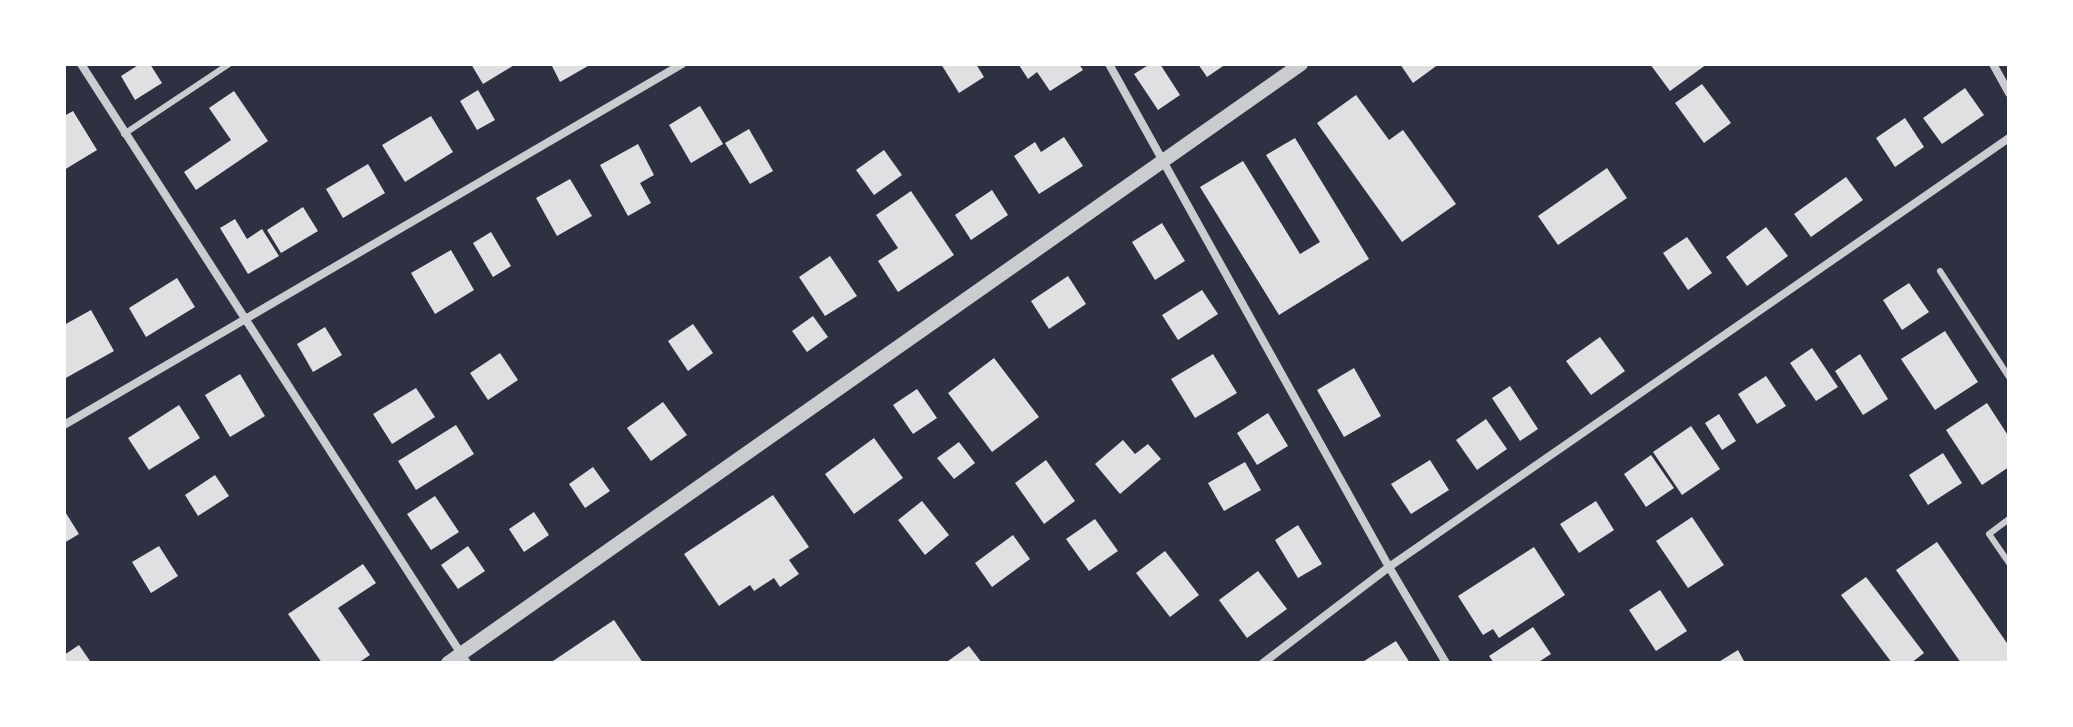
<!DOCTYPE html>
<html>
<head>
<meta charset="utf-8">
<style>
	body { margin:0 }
	#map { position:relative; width:2073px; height:727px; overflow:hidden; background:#2d3142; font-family:Lora,serif }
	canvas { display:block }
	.frame { position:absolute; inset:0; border:66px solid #fff; pointer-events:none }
</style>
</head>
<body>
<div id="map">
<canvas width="2073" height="727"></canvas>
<div class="frame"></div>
</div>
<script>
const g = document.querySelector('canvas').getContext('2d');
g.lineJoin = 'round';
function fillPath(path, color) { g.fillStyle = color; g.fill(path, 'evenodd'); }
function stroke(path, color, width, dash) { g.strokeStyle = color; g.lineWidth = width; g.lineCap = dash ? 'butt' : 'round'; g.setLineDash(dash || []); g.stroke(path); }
fillPath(new Path2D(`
	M140,64H150L162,83L135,100L121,76Z
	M471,64H516L483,84Z
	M551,64H586L588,66L560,82Z
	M941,64H976L984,77L959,93Z
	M1021,64H1079L1083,70L1050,91L1037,72L1028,79L1019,65Z
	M1150,64H1160L1180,95L1158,110L1134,74Z
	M1198,64H1226L1207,77Z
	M1400,64H1439L1413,83Z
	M1650,64H1707L1670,91Z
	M1702,84L1731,123L1704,143L1675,103Z
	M1965,88L1984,115L1942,144L1923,118Z
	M478,90L495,120L477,130L460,101Z
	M234,91L268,141L196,190L184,172L231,140L209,108Z
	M1356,95L1389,140L1403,130L1456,204L1402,242L1317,123Z
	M700,106L723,144L691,163L669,125Z
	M73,111L97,150L64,170V116Z
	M431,116L453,152L405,182L382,145Z
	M1905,118L1924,147L1895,167L1876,138Z
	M749,129L773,171L750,184L725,143Z
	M1064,137L1083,166L1039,194L1014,156L1035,142L1041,152Z
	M1295,138L1369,259L1279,315L1200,187L1243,161L1300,254L1320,242L1266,155Z
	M638,144L654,175L640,183L651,203L628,216L600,165Z
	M884,150L902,175L874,195L856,170Z
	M368,164L385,193L343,218L326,189Z
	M1607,168L1627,198L1558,245L1538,216Z
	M1846,177L1863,200L1811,237L1794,214Z
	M570,179L592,216L557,236L536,198Z
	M992,190L1008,215L971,240L955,215Z
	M911,191L954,255L898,292L878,261L898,248L876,215Z
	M303,207L318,231L281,253L267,230Z
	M235,219L247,239L262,229L279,256L248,274L220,228Z
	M1162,223L1185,261L1155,280L1132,242Z
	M1766,227L1788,256L1747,286L1726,257Z
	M491,232L511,266L493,277L473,243Z
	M1687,237L1712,273L1688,290L1663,253Z
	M451,250L474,290L435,314L411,273Z
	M830,256L857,296L825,316L799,277Z
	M1068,276L1086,304L1049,329L1031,301Z
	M177,278L195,307L146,337L129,308Z
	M1909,283L1929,312L1902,330L1883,300Z
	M1202,290L1218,314L1178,340L1162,315Z
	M91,310L114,351L64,379V325Z
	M813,316L828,337L807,352L792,331Z
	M693,324L713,353L688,371L668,341Z
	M325,327L342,355L313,372L297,344Z
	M1945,331L1978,382L1935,410L1901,359Z
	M1600,337L1625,371L1591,395L1566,361Z
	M1812,348L1838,387L1816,401L1790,363Z
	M500,353L518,380L488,400L470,373Z
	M1213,354L1237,393L1195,418L1171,379Z
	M1860,354L1888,399L1863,415L1835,371Z
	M994,358L1039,417L992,452L948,393Z
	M1354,368L1381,416L1344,437L1317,390Z
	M240,374L265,416L230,437L205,395Z
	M1766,376L1786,406L1757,424L1738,394Z
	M1510,386L1538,429L1520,441L1492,398Z
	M416,388L435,417L392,444L373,414Z
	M917,389L937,418L913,434L893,405Z
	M663,402L687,435L651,461L627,428Z
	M1987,403L2009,437V467L1982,485L1946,430Z
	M179,405L200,438L149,470L128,438Z
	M1268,413L1288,446L1257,465L1237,433Z
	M1719,414L1736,441L1722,450L1705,423Z
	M1486,419L1507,449L1477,470L1456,440Z
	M456,425L474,454L416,490L398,461Z
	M1691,426L1720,469L1682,495L1653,452Z
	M874,438L903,478L854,514L825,474Z
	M1123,440L1135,454L1148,444L1161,459L1120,494L1095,464Z
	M959,442L975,463L954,479L937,458Z
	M1943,453L1962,483L1928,505L1909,475Z
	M1651,455L1674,488L1646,507L1624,474Z
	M1046,460L1075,501L1044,524L1015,483Z
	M1430,460L1449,490L1411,514L1391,484Z
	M1245,462L1261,490L1224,511L1208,483Z
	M593,467L610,491L585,508L569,484Z
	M215,475L229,496L198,516L185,495Z
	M773,495L809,547L789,560L799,574L780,587L774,578L754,591L750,585L719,606L684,554Z
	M435,496L459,532L431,550L407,514Z
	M922,501L949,535L925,555L898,520Z
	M1596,501L1614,530L1579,553L1560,524Z
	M64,510L79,534L64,543Z
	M534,512L549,535L524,552L509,529Z
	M1692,517L1724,565L1688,588L1656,541Z
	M1095,519L1118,551L1089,571L1066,539Z
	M1298,525L1322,564L1298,578L1275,540Z
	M1013,535L1030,559L992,587L975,563Z
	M1937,542L2009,646V663H1961L1896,570Z
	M159,546L178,576L151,593L132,562Z
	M468,546L485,571L458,589L441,565Z
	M1534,547L1565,595L1499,638L1493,629L1483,635L1458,596Z
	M1165,551L1199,595L1170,617L1136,573Z
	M363,564L376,583L338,608L370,655L358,663H322L288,614Z
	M1258,571L1287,609L1247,638L1219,600Z
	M1866,577L1924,653L1911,663H1892L1841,595Z
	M1660,590L1687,631L1656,651L1629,610Z
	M614,620L643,663H550Z
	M1533,627L1551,654L1537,663H1494L1489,656Z
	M1396,641L1410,663H1366L1364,661Z
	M79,645L90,661L64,663V655Z
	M969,646L982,663H949L948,661Z
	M1738,650L1745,663H1717Z`), '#e0e0e3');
stroke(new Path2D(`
	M124,134L229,64
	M1940,271L2009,377
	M2009,519L1989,534L2009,563`), '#caccd0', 6);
stroke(new Path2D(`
	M81,64L467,663
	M1109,64L1389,567L1446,663
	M1993,64L2009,93
	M64,425L682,64
	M1263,663L1389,567L2009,138`), '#caccd0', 8);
stroke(new Path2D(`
	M448,663L1301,64`), '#caccd0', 14);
</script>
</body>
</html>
